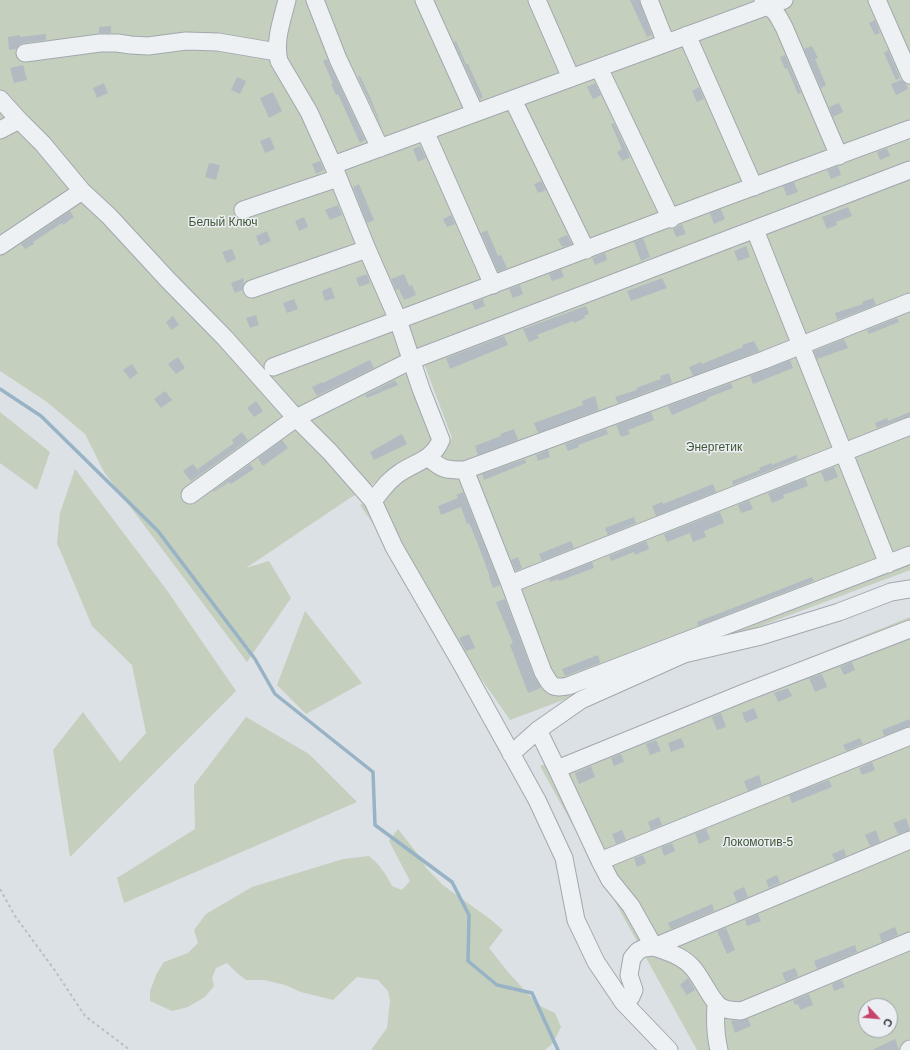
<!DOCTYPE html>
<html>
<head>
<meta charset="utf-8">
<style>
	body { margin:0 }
	#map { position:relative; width:910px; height:1050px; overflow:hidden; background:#dce1e5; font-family:Helvetica,sans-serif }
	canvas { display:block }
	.north { position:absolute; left:858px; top:998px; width:40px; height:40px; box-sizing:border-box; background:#ebeff3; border:1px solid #9ca3a9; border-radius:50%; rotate:116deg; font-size:11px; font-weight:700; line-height:16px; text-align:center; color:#26303b }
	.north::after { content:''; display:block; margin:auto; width:14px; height:18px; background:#c84369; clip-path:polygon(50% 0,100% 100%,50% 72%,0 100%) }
</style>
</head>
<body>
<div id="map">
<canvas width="910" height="1050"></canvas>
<div class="north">С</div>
</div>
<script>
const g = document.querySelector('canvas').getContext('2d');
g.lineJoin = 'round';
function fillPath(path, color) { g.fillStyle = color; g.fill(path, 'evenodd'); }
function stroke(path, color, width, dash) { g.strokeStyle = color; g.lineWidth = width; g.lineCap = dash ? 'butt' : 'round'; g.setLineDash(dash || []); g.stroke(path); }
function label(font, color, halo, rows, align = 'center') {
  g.font = font + ' Helvetica,sans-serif'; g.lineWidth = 3; g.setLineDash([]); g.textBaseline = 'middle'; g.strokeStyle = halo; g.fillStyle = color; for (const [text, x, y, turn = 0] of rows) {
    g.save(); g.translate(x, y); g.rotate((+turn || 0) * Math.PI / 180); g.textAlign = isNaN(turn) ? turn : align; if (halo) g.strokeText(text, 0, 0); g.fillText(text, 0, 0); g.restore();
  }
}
fillPath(new Path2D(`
	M0,0H910V162L724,236L403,354L433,440L420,456L350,498L246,568L269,561L291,598L247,662L104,472L85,434L47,402L0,371Z
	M910,179V570L510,720L360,505L425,465L452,438L423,361Z
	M0,412L50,452L37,490L0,463Z
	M75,469L166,589L236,691L70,857L53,750L83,712L120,762L146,733L132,665L92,626L57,543L60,513Z
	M305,611L362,683L306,714L277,685Z
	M910,617V1050H697L540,766ZM866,1006H890V1030H866Z
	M246,717L309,754L357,802L124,903L117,878L195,829L194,785Z
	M398,829L416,852L427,869L444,886L490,919L503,930L489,948L508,972L528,994L540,1006L555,1013L561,1027L553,1043L545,1050H371L387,1028L390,1001L388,991L378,980L357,977L333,1000L301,992L285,985L264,980H246L236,972L227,963L216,968L212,978L214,986L205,997L188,1007L172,1011L150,1001V991L157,973L164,962L188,953L198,943L194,930L206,914L252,887L343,859L369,856C380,865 386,874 392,886L402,890L410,881L389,841Z`), '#c4cfbd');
stroke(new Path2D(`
	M0,389L41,416L158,531L255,659L275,694L373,772L375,825L452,882L469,915L468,961L497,985L532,993L558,1050`), '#97b3c5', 3.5);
fillPath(new Path2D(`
	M630,0H639L652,35L647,37Z
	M875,20L880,33L875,35L869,23Z
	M111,26V33H99V27Z
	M46,34V40L23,43L19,45L16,49L9,50L8,37L20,35V37Z
	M456,41L466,64H468L483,97L480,99L454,42Z
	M812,46L818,58L815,59L826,85L821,88L804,49Z
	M888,50L900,78L896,80L884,53Z
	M785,55L801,93L798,94L787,68L785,69L780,57Z
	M327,59L329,63L365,140L360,143L338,94L336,95L331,84L333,83L323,61Z
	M23,65L27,80L14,83L10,68Z
	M360,76L371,99L383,130L358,77Z
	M237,77L246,81L240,94L231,90Z
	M901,80L906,84L908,89L896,95L891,84Z
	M104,83L108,93L97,98L93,88Z
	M595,83L601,95L593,99L587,87Z
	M699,87L704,99L697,102L692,91Z
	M273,92L282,111L269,118L260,98Z
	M839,103L843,112L833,117L829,107Z
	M614,123L630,157L622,161L617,152L622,149L611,124Z
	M270,137L275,149L265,153L260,141Z
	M420,146L426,158L418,162L413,149Z
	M887,148L890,156L880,160L877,152Z
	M320,161L324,170L316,174L312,164Z
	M209,163L220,165L216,180L205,177Z
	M838,166L841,175L831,179L827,170Z
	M541,181L546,190L538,193L534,184Z
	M794,182L798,192L787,196L783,186Z
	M359,184L374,220L367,223L353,187Z
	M338,205L342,215L330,220L325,210Z
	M848,207L852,216L836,222L837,225L827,229L822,217Z
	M721,209L725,219L714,224L710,213Z
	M70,211L74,217L63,225L62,223L33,242L34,244L25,249L21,244Z
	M451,215L455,224L447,227L443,219Z
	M304,217L308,227L299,231L295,221Z
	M682,224L686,234L676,237L673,229Z
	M487,230L498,256L501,255L507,268L498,272L481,233Z
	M267,231L271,241L260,246L256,236Z
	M567,235L572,244L562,247L558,239Z
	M643,238L650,257L641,261L634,242Z
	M746,246L750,257L738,261L734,251Z
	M232,249L236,259L227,263L222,252Z
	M605,253L607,260L595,265L592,258Z
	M561,269L564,277L552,281L549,274Z
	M367,274L370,283L359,287L356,278Z
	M404,274L409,286L412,285L416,295L404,300L399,289L396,290L391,279Z
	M243,278L244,283L242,290L235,293L231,283Z
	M662,278L667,288L631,301L627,291Z
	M520,285L523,294L513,298L509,289Z
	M331,287L335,298L325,301L322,291Z
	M873,298L876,305L837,320L835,313L863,304L862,302Z
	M294,299L298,309L287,313L283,303Z
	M483,299L485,306L475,310L472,303Z
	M586,306L589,314L584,316L585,318L574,323L573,321L537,335L539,338L529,342L523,329Z
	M256,315L259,325L250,328L246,318Z
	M173,316L179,325L171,330L166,322Z
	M897,318L899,322L869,334L867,330Z
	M504,336L508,345L450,369L446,358Z
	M844,339L848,348L817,359L814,351Z
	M754,341L759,351L693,376L689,367L701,362L702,364L743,347L742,345Z
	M178,357L185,368L176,374L168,364Z
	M370,360L374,368L317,396L312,387L322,382L323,383Z
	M790,360L793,368L753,384L750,376Z
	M132,364L138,373L130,379L123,370Z
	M669,373L672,383L618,403L615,397L637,390L636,388L661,379L660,376Z
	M395,380L398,385L367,398L365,395Z
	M731,383L733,388L707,398V400L672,415L668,406Z
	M165,391L172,400L161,408L154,399Z
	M595,396L599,410L538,433L534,423L583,405L582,401Z
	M256,401L263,411L254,417L247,408Z
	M651,412L654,420L628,430L630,434L621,437L616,425Z
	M910,412V416L877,428L875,423L887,418L888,421Z
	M514,429L518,440L478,455L475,446L501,436L500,434Z
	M606,429L608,434L578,445L579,447L568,451L565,444Z
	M242,432L248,440L201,474L198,469L234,443L232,440Z
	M402,434L407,444L374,460L370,452Z
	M282,440L288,448L263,466L258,458Z
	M548,450L550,457L538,461L536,455Z
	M796,455L798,459L733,485L732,481L760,470L759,468L771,463L772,465Z
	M525,459L526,463L484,480L482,474Z
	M193,464L201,474L191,481L183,471Z
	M250,464L254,469L231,484L229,482L214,492L213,491Z
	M834,467L838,477L825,482L821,472Z
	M805,478L808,486L783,495L784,498L772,503L768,493Z
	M713,484L716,492L656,516L652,506L662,502L663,504Z
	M463,492L500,585L493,588L489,577H490L476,539L469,523L467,524L461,507L441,515L438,506L458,498L456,495Z
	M749,500L753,509L741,513L738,505Z
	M720,512L724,523L704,531L706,537L693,542L690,533L667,542L664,534Z
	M634,517L636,523L608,535L605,528Z
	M571,541L574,548L542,561L539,554Z
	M646,541L649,549L635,555L634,552L611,561L609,556Z
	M518,557L522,568L516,571L511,560Z
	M592,562L594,568L559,581L558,579L550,582L549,579Z
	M812,577L814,581L698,626L697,622Z
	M505,599L534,676L541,688L528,693L510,645L513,643L496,602Z
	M469,634L475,648L466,651L459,638Z
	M598,655L600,663L565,676L562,669Z
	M852,662L855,670L844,675L840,667Z
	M822,674L827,687L815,692L809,678Z
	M788,688L792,696L778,702L774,693Z
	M754,708L758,718L746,723L742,713Z
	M721,713L726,727L717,730L712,717Z
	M910,719V726L884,736L882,730Z
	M681,738L685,747L671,752L668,743Z
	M860,738L863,744L846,751L843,745Z
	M656,740L661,751L650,755L646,744Z
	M621,754L624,762L614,766L611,758Z
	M872,762L875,770L862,775L859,768Z
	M591,766L595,777L579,784L575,773Z
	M759,775L762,785L748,791L744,781Z
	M829,780L832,787L792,803L789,795Z
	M659,817L662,825L651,830L648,822Z
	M906,818L910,830L898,834L893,823Z
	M706,829L710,839L699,844L695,833Z
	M622,830L626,840L616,844L612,834Z
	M876,830L880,842L870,846L865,835Z
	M672,843L675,851L664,856L661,847Z
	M844,849L846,856L835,861L832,854Z
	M643,855L646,863L637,867L634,858Z
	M777,875L780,883L769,888L766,880Z
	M744,887L748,897L737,902L733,892Z
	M712,904L714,911L671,929L668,923Z
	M758,914L761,921L747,926L745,920Z
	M895,927L898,935L882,942L879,934Z
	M726,928L735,950L727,954L717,931Z
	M855,945L857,952L817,969L814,961Z
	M795,968L798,976L786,982L782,973Z
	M688,978L695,990L687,995L680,985Z
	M842,980L845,987L834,991L832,984Z
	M809,994L813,1005L800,1010L798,1004L795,1005L793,1000Z
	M748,1019L751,1026L735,1033L731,1021Z
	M895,1039L899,1050H872Z`), '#b3bbc2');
const minor = new Path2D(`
	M287,0C282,20 274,41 279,61L309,112L333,165L367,249L398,320L421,389L441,440C432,460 418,461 401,472C389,479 381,491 373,501
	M315,0L338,59L380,148
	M424,0L475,113
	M537,0L571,78
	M649,0L666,43
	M763,0C767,7 770,7 775,12C779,17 781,22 784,27L839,156
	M877,0L910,75
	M687,35L754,187
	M25,53L100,43H117L131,45L148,46L186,41L218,42L277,52
	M599,68L671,219
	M0,99L19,120L43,144L82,191L109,216L168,280L225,338L296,418L330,452L373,501L394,547L461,663L537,800L564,858L576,920L596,962L623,1002L669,1050
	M513,100L586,250
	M0,130L19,120
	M425,131L493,285
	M333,165L784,0
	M243,210L338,178
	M755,230L888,564
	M0,246L82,191
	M252,289L367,249
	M273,367L717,200L910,129
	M910,426L510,584L543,672C551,686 552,689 568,686L910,555
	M428,457C442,470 446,470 465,470L764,360L910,302
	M465,470L510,584
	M190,495L296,418L412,360L910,170
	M538,730L557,769L746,692L910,629
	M511,754L538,730L581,700L684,654L761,636L839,612L891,592L910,589
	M557,769L600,861
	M910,840L654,947C668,952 682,956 692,967C702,977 712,1004 723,1008C729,1011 735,1010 741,1011L910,941
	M623,1002L631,997L634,990L629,975L632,958L638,951L644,948L654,947L631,906L610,880L600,861L910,736
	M716,1004C715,1020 715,1034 719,1050
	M909,1050L910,1049`);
stroke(minor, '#a2a8af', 19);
stroke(new Path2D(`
	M0,889L15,916L56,972L85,1016L130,1050`), '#babfc4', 2, [3, 3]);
stroke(minor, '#eef1f4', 17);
label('12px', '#3f5634', '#ebeff3', [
	["Белый Ключ",223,223],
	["Энергетик",714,448],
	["Локомотив-5",758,843]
]);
</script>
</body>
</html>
